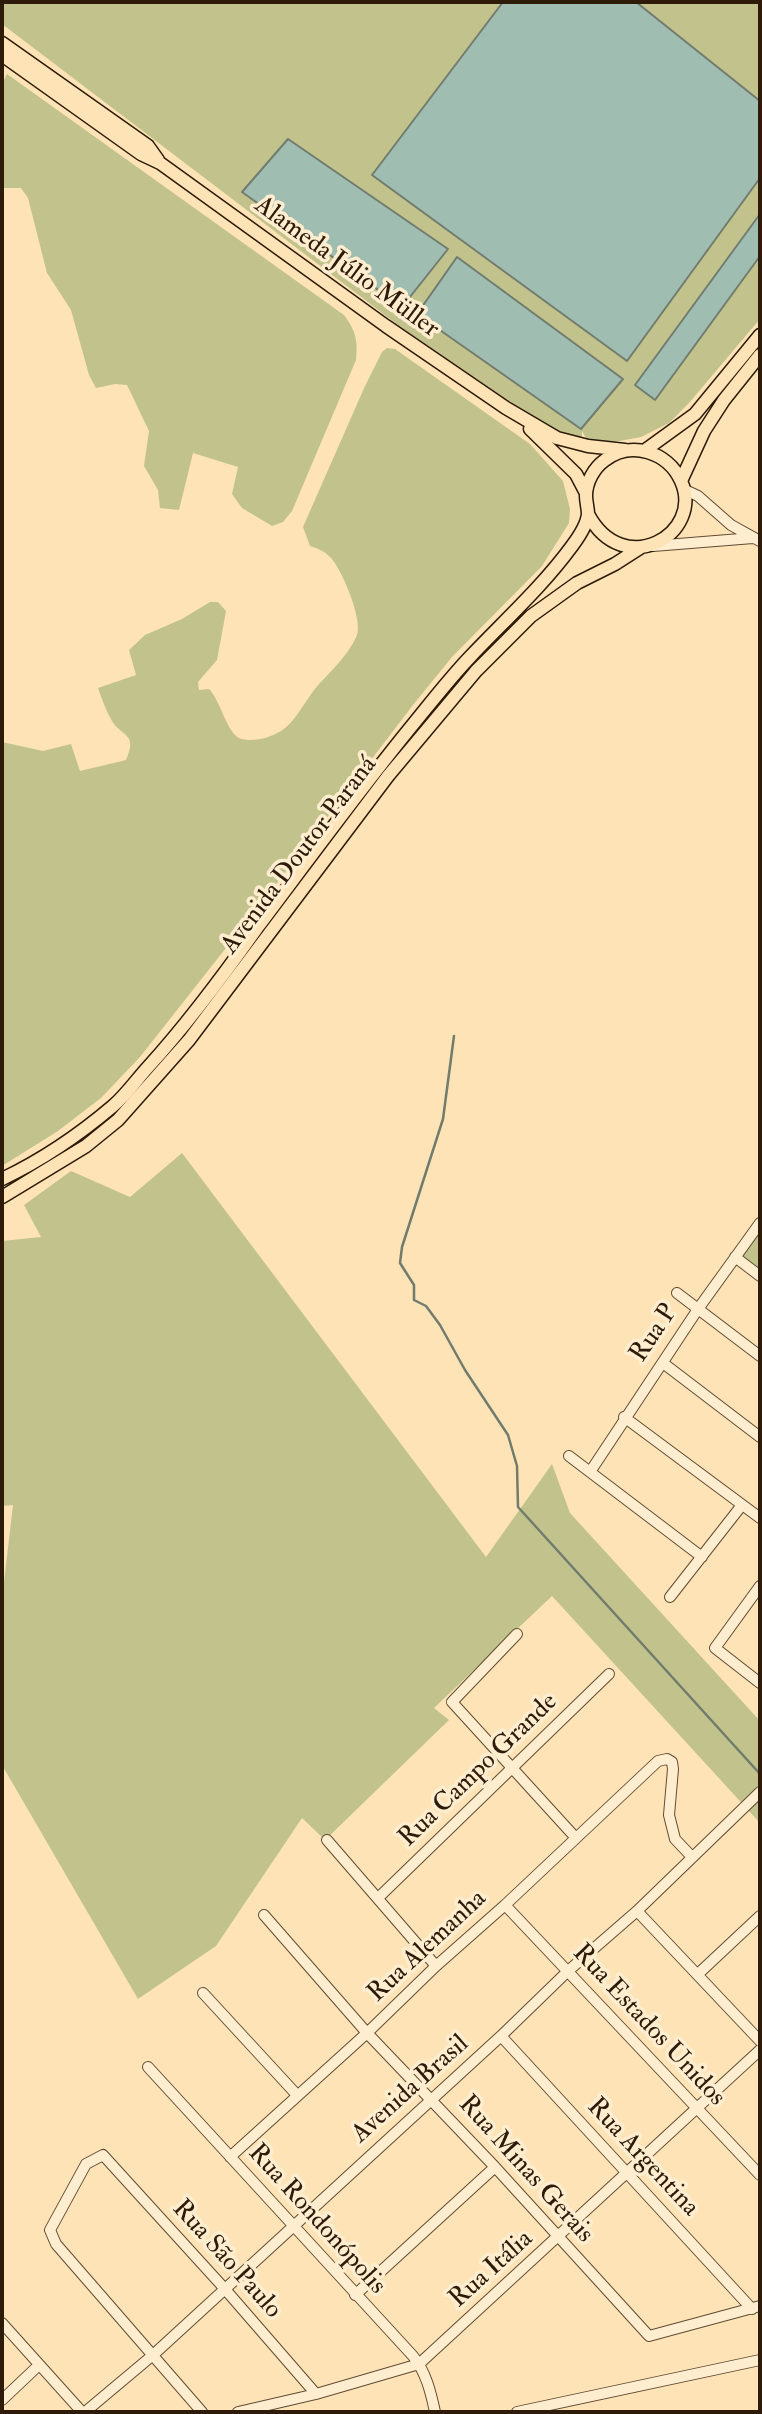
<!DOCTYPE html>
<html>
<head>
<meta charset="utf-8">
<style>
	body { margin:0 }
	#map { position:relative; width:762px; height:2414px; overflow:hidden; background:#fde3b5; font-family:"IM FELL Double Pica",serif }
	canvas { display:block }
	.frame { position:absolute; inset:0; border:4px solid #2d1a08; pointer-events:none }
</style>
</head>
<body>
<div id="map">
<canvas width="762" height="2414"></canvas>
<div class="frame"></div>
</div>
<script>
const g = document.querySelector('canvas').getContext('2d');
g.lineJoin = 'round';
function fillPath(path, color) { g.fillStyle = color; g.fill(path, 'evenodd'); }
function stroke(path, color, width, dash) { g.strokeStyle = color; g.lineWidth = width; g.lineCap = dash ? 'butt' : 'round'; g.setLineDash(dash || []); g.stroke(path); }
function label(font, color, halo, rows, align = 'center') {
  g.font = font + ' "IM FELL Double Pica",serif'; g.lineWidth = 7; g.setLineDash([]); g.textBaseline = 'middle'; g.strokeStyle = halo; g.fillStyle = color; for (const [text, x, y, turn = 0] of rows) {
    g.save(); g.translate(x, y); g.rotate((+turn || 0) * Math.PI / 180); g.textAlign = isNaN(turn) ? turn : align; if (halo) g.strokeText(text, 0, 0); g.fillText(text, 0, 0); g.restore();
  }
}
fillPath(new Path2D(`
	M2,2H503L373,174L626,361L760,178V214L635,385L655,400L760,256V319L689,403L669,423L641,437L614,442H588L582,431V439L547,427L398,325L2,24ZM287,140L447,249L402,307L242,193Z
	M636,2H760V101Z
	M7,74L344,315C356,331 358,341 356,360L292,511L283,522L272,526L242,508L232,494L238,467L193,453L179,510L160,508L158,490L144,466L149,431L127,385L115,384L96,388L89,375L71,310L47,273L28,198L21,188H2V84Z
	M387,348L395,349L530,444L563,481L570,509L569,523L542,566L452,657L413,705L274,887L140,1057L101,1098L58,1131L2,1166V742L43,751L71,744L80,771L126,760C138,733 122,737 112,721C106,711 102,699 98,688L136,675L129,650L145,635L182,619L210,602H218L226,611L217,660L198,682L199,690L209,689C220,700 227,732 239,738C251,743 270,738 281,731C295,722 304,703 314,690C329,672 348,657 357,635C363,620 341,566 329,556C324,551 317,548 310,546L303,527L365,386L382,352Z
	M182,1153L486,1557L552,1464L570,1513L760,1721V1823L552,1596L434,1708L449,1720L325,1840L302,1818L216,1946L138,1999L2,1765V1599L13,1505L2,1506V1241L41,1237L24,1205L71,1171L130,1197Z
	M760,1227V1273L738,1256Z`), '#c2c38c');
const water = new Path2D(`
	M503,2H636L760,101V178L627,361L372,175Z
	M288,139L448,249L402,307L242,192Z
	M760,214V256L655,400L635,385Z
	M457,257L623,379L581,429L417,314Z`);
fillPath(water, '#a0bdb2');
stroke(water, '#727c6e', 2);
stroke(new Path2D(`
	M454,1036L443,1119L402,1247L400,1263L414,1285V1300L426,1306L440,1325L465,1370L508,1435L517,1466L518,1507L760,1774`), '#727c6e', 2.5);
const minor = new Path2D(`
	M683,489L698,496L731,525L760,541
	M653,546L753,538
	M735,1257L760,1276
	M677,1293L760,1356
	M663,1363L760,1437
	M624,1417L760,1518
	M569,1456L702,1557
	M590,1472L698,1309L760,1223
	M760,1586L715,1648L760,1683
	M670,1597L742,1505
	M517,1634L452,1702L575,1837
	M327,1840L436,1966
	M378,1898L609,1674
	M505,1905L760,2175
	M637,1911L760,2041
	M264,1915L367,2033L495,2167L649,2336L760,2306
	M698,1974L760,1916
	M203,1993L297,2095
	M501,2036L752,2309
	M148,2067L413,2356C426,2372 431,2393 435,2412
	M230,2157L367,2033L436,1966L505,1905L658,1761L667,1759L672,1762L673,1769L669,1815L675,1839L692,1857
	M355,2295L495,2167
	M2,2323L82,2412
	M2,2400L39,2365
	M85,2412L153,2355L501,2036L568,1971L637,1911L760,1792
	M202,2412L56,2244L50,2230L86,2164L103,2155L224,2288L316,2394
	M238,2412L316,2394L419,2364L760,2050
	M517,2412L760,2360`);
const major = new Path2D(`
	M2,43L148,146L158,160
	M2,55L141,154L160,163L386,326L506,408L557,438L588,446L625,450
	M530,429L576,474L586,493
	M644,451L695,414L760,335
	M681,481L704,431L724,400L760,355
	M2,1179C40,1161 80,1134 113,1106C126,1095 137,1079 149,1066C189,1022 223,976 257,928C309,859 360,789 415,722C433,700 450,678 470,657C504,621 542,587 572,546C578,538 587,525 588,514C588,508 586,502 586,496C586,482 594,468 605,460C631,440 668,452 681,481C705,534 623,581 588,514
	M2,1197L86,1146L118,1120L189,1040L388,776L476,671L531,616L577,583L615,564L640,548`);
stroke(minor, '#614c33', 12);
stroke(major, '#2d1a08', 15);
stroke(minor, '#feedcf', 10);
stroke(major, '#fde3b5', 12);
label('26px', '#2d1a08', '#feedcf', [
	["Alameda Júlio Müller",346,268,36],
	["Avenida Doutor Paraná",300,856,-53],
	["Rua P",655,1334,-56],
	["Rua Campo Grande",479,1771,-44],
	["Rua Alemanha",428,1947,-43],
	["Rua Estados Unidos",648,2026,47],
	["Avenida Brasil",411,2090,-42],
	["Rua Argentina",642,2158,47],
	["Rua Minas Gerais",525,2170,48],
	["Rua Rondonópolis",316,2220,48],
	["Rua São Paulo",226,2260,48],
	["Rua Itália",492,2270,-42]
]);
</script>
</body>
</html>
